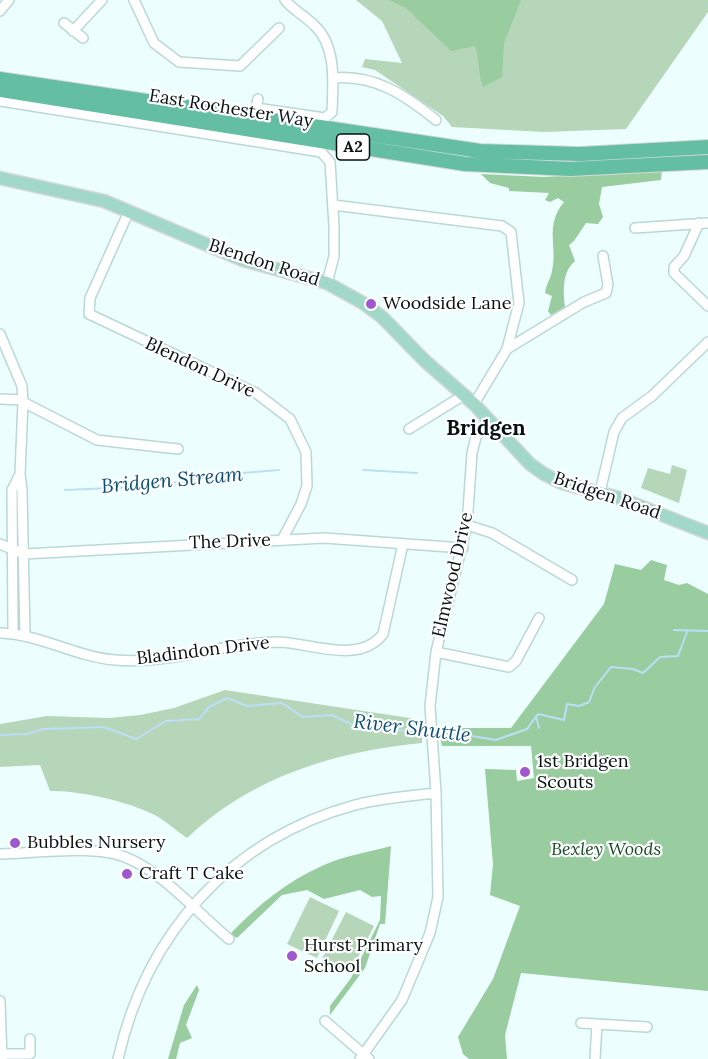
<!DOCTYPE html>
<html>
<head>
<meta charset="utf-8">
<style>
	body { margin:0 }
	canvas { display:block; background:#ecfffe }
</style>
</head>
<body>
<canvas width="708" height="1059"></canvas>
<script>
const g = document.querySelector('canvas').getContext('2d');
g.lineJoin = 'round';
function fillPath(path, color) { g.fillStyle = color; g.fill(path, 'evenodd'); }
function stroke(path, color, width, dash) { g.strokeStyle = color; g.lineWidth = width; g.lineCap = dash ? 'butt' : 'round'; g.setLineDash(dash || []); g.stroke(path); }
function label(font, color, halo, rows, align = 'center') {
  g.font = font + ' Lora,serif'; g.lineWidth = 4.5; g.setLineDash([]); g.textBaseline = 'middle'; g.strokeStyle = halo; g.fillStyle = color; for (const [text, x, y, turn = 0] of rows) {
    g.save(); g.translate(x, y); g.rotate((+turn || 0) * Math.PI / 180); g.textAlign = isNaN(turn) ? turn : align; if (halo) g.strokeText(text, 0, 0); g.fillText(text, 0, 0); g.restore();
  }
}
fillPath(new Path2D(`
	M356,0H708V12L626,129L544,132L452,127L443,116L375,70L362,67L365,59L402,63L382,21Z
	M672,465L687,470L679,503L641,488L648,468L670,474Z
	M225,690L423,720L422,743C336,751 251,777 187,838C178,832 169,824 160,818C136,803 79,790 50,791L40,765L0,767V724L47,716L109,718L140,715L174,708Z
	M310,897L339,911L317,958L287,944Z
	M346,912L374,926L350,973L322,959Z`), '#b6d6b9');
fillPath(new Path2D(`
	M389,0H521L504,43L502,77L483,87C478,75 480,61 475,46L451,51L406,8Z
	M662,170L661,180L602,187L599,204L603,217L598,224L586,223L574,241L569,245L575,261C562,272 563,291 565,307L551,315L548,311L552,296L545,293C546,284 551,278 552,271C558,246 544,227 564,202L558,198L550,202L545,200L549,193L509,191V188L490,183L481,174L544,177Z
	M651,560L667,565L664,580L679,585L687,583L708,594V991L521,973L505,1035L507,1059H469L463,1054L458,1037L493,979L520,906L490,895L493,864L485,769L516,770L517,781L534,778L531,746H442L438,728H511L604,604L615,564L641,570Z
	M391,846L385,924H380L365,968L330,1015V1006L351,978L380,920L381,896L372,897L360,890L324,899L307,890L282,895L237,938L230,934C257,906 287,881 324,865C344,856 369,852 391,846Z
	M197,985L199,990L186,1025L192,1038L180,1043L176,1059H168L184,1005Z`), '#99cc9f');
stroke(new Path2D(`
	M363,470L417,473
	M65,490L156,486L218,475L279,470
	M674,630L708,631
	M536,716L539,728
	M435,730L496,740L527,729L538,714L564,720L567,704L579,706L589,702L595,687L611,667L633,669L643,673L660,657L678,656L687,632
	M0,735L26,734L44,729L104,727L136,739L166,721L199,719L209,707L227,698L247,706L282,703L303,717L332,715L351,724L380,730L430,731`), '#bddef7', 2);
const minor = new Path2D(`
	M134,0L154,43L179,62L240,66L279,28
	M0,11L9,0
	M64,23L83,38
	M73,31L102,0
	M333,78C374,74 405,95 436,120
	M258,99L256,108L325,118L332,112C333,83 337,46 314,25C305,16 293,10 285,0
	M0,101L321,152L330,162L334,226V256L327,283
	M333,205L502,226L511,232L519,303L507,349L474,404
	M129,211L90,298L89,314L256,393L290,419L306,452L307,486L301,504L282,540
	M699,223L684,256L674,267V273L708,306
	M635,228L708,223
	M0,334L22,386L23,402L97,440L178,449
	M507,349L584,302L606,293L608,285L603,256
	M0,399L23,400
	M23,402L20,474L22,490L25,635
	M409,429L464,395
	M600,492L614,432L622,418L652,396L708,342
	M467,525L492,533L572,580
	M0,544L24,554L324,538L463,548
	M0,633C40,634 76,657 115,660C171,665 224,642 279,642C311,643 359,665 383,634L403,544
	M13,633L12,490L20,474
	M436,652L509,667L516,661L539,618
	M0,854C36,853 76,847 111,853C154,861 196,912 229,939
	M0,1001L2,1059
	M325,1021L369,1059
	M581,1023L597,1024
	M2,1054H30V1039
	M118,1059C146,934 230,839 355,805C381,798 409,796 436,793
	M360,1059L402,1000L430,933L438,897L436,793L430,706L436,652L467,525L472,453L476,437L488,420
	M595,1059L597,1024L647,1027`);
const major = new Path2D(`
	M0,178L104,201L243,260L327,283L363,303L382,317L424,360L474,404L530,464L544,474L562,483L619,498L708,533`);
const highway = new Path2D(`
	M0,79L480,151L580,154L708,147
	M0,90L465,164L570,169L708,162`);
stroke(minor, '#b9d8d6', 12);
stroke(major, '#d7d9d9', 15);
stroke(highway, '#d7d9d9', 16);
stroke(minor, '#fff', 9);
stroke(major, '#a2d8c7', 12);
stroke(highway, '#64bea1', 14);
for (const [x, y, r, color] of [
	[371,304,6,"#9e59ce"],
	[525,772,6,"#9e59ce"],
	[15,843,6,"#9e59ce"],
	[127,874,6,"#9e59ce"],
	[292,956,6,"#9e59ce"]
]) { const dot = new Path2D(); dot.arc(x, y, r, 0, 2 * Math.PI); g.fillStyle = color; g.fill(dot); stroke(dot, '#fff', 2); }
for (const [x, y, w] of [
	[353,147,33]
]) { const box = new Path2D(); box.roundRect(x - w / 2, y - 13, w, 26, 4.5); g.fillStyle = '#fff'; g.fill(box); stroke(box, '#061110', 1.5); }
label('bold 16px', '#061110', null, [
	["A2",353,147]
]);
label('18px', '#061110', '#fff', [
	["East Rochester Way",231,109,9],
	["Blendon Road",264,263,18],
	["Blendon Drive",200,368,25],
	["Bridgen Road",607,496,19],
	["The Drive",230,542,-2],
	["Elmwood Drive",453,575,-77],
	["Bladindon Drive",203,651,-7]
]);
label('18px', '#061110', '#fff', [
	["Woodside Lane",383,304],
	["1st Bridgen",537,762],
	["Scouts",537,783],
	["Bubbles Nursery",27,843],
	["Craft T Cake",139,874],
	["Hurst Primary",304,946],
	["School",304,967]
], 'left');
label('italic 18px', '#174d23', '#fff', [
	["Bexley Woods",606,850]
]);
label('italic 20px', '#0a5076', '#fff', [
	["Bridgen Stream",172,481,-5],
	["River Shuttle",412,729,7]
]);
label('bold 21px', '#061110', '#fff', [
	["Bridgen",486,429]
]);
</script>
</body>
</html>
